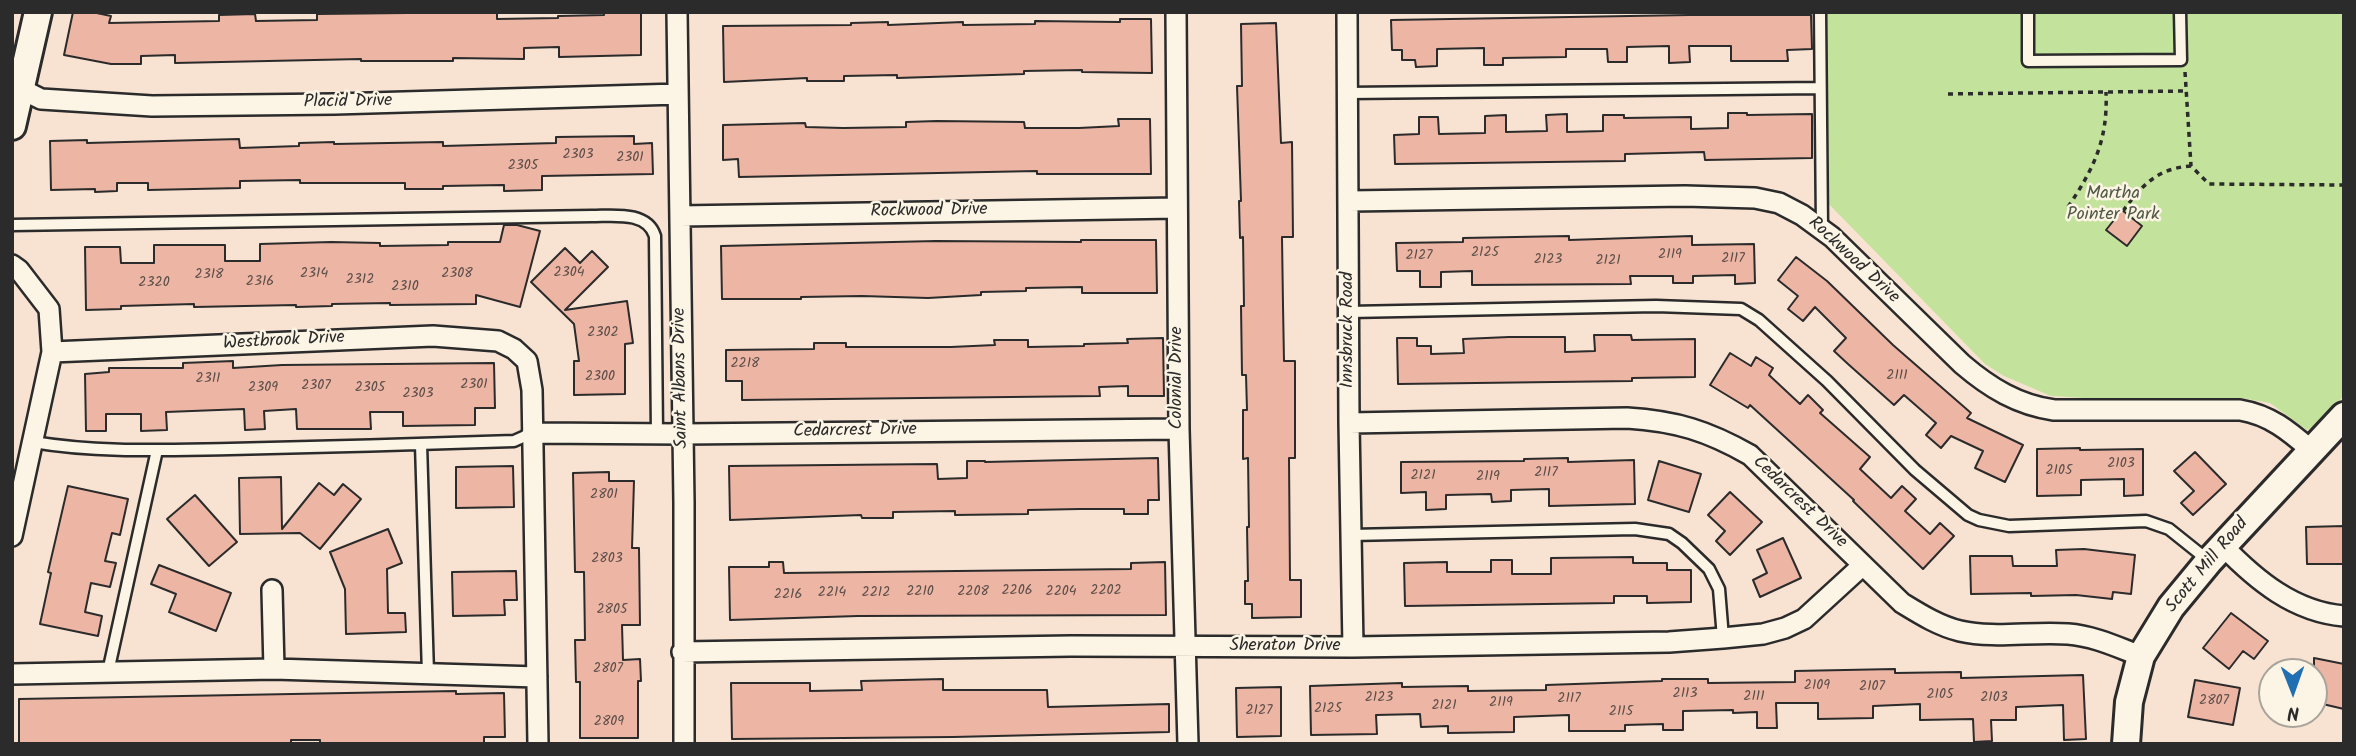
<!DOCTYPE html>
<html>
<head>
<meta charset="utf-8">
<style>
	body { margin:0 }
	#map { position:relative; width:2356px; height:756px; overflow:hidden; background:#f8e2d2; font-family:Kalam,sans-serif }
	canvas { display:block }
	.frame { position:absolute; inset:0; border:14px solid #2b2b2b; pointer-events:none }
	.north { position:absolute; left:2258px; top:658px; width:70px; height:70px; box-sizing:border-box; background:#fcf5e5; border:2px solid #a8a49b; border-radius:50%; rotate:179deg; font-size:19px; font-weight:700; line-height:28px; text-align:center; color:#2b2b2b }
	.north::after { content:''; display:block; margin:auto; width:24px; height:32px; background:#1f6fb2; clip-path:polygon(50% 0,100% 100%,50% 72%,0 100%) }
</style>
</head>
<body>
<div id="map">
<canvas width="2356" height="756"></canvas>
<div class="frame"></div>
<div class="north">N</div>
</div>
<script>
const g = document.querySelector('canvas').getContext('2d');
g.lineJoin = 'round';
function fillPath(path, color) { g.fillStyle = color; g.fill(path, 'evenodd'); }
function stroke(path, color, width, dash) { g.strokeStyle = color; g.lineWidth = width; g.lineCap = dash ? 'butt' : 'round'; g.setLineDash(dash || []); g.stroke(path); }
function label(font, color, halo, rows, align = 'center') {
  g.font = font + ' Kalam,sans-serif'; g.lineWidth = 5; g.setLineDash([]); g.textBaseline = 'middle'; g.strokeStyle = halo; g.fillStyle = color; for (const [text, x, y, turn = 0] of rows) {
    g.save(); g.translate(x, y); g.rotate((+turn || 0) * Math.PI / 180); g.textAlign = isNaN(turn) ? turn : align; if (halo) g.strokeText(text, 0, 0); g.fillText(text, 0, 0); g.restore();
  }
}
fillPath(new Path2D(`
	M1823,12H2344V395L2323,420L2307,430L2270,403L2242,398L2118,400L2051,396L2004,376L1985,364L1823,198Z`), '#c3e29b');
const building = new Path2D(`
	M73,12H92L111,16L109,23L219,21V15L255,14L256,21L317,20V14L497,12V19L558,18V16L604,15V12H641V55L559,57V47L524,48V59L453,58V61H361V59L175,63V55L141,56V64H111L64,55Z
	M1689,15H1811L1812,49L1787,50L1788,61H1731V46H1689L1690,62L1669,63V46L1627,47V62H1608L1607,49H1566V57L1503,58V65H1484V48L1437,49V66L1416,67L1415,60H1402V50H1392L1391,20Z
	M1120,19H1151L1152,73L1082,72V70L1024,71V74L897,78V75L844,76V81H807V78L724,82L723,26L851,25V23L888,22V25L963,22V25L1035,24V21L1120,22Z
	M1276,23L1281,143L1292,142L1293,237H1282L1283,305L1284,361H1295V458H1289L1290,580H1301V617L1252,618V604H1245V581H1248L1247,527H1249L1248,458L1243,459V410H1247L1246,375H1242L1241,306H1244L1243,237L1240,238L1239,201H1241L1237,86H1242L1241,24Z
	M1728,113H1747V115L1812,114V158L1705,160L1704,152L1625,154V161L1395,164L1394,135L1419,134V117H1438L1439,134L1485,133V116L1506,115V132L1547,131L1546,115L1567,114V132L1603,131V115H1624V118L1691,117V129L1728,128Z
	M1118,119H1150L1151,174H1037V171L739,177L738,159L723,160V125L805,123L806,127L843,128L906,127V122L937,121L1024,122L1025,128H1079L1119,126Z
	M634,136V144L652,143L653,174L542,176V190L504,191V185L443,186V189H405V183H300V180L240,181V188L148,190V183H117V191L95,192V189L51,190L50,141L87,140V143L239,139L240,148L299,146V143L334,142V144L443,142V146L556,143V137Z
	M2122,210L2142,226L2127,246L2106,230Z
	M504,225H517L540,231L520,307L476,295V304L390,305V303L332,304V306L296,307V305L194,307V304L121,306V309L86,310L85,247H120L121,263H154V245H225V261H260V244L331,242L380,243V246L448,245V242H500Z
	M1569,236V240L1692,236V245L1754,244L1755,283L1735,284V275L1693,276V283H1673V276H1630L1631,284L1472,285V271L1441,272V287H1420V271H1397L1396,243L1463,242V238Z
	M1081,240H1156L1157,293H1082V287L1026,288V291L981,292V295L928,298L862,296L801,297V299H722L721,246L936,241L1081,242Z
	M565,248L580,263L592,251L608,267L565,310L627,301L633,343L625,344V394L574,395V361H579L574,324L531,282Z
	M1796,257L1827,281L1893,345L1971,413L1967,418L2023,445L2005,482L1975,468L1983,451L1951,436L1941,448L1926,435L1936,423L1904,395L1894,405L1848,364L1834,351L1846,338L1815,307L1803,321L1788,309L1798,296L1778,280Z
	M1594,335H1631L1632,340L1695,339V377L1632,378V381L1398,384L1397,338H1417V346H1431V354L1464,353L1463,339L1509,337H1565V352L1595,351Z
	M1163,338L1164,396H1128V386L1099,387L1100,396L742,400V381H726V350L814,349V343H846V347H951L995,345L994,340H1028V347L1084,346V344L1128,343L1127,339Z
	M1730,353L1751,366L1756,357L1773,368L1769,375L1800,404L1808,395L1823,410L1820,413L1870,457L1860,469L1891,498L1902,486L1916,499L1905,511L1930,534L1940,523L1954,536L1923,569L1853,501L1854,500L1750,405L1748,408L1710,385Z
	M233,361V368L282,365L494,363L495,408H475V425L403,426V412H370L371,429H297L296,409L264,411L265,429L245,430L244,409L166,412L167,430L141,431V414H106V431H86L85,374L109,372V368H183V363Z
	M2080,448V450L2143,449V495L2124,496V479L2081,480V495L2037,496V449Z
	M2195,452L2226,484L2193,515L2181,503L2194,491L2174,471Z
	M1158,458L1159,500H1148V514H1124V509H1080L1028,510V514L955,515V511L893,512V518H862L861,515L730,520L729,466L937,464L938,479L967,478V461H985V462Z
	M1568,458V462L1634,460L1635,504L1549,506V489L1511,490V501L1492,502L1491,494L1446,495V509L1426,510V492L1401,493V462L1524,461V459Z
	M1659,461L1701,474L1689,512L1648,500Z
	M513,466L514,507L456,508V467Z
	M609,472V481H634L632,548H639L640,625H622L623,660L640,659L641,681H638V738H580V682H576L575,640H585L584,572H575L573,473Z
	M281,477L282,529L319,483L334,495L343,484L361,499L320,549L300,533L240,534L239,478Z
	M68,486L128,499L120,535L112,533L105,561L116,563L110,587L91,583L85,612L102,616L98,636L40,624L51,573L48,572Z
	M1730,492L1762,522L1730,555L1716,541L1725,531L1708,515Z
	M195,495L237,542L209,566L167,519Z
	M2344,526V564H2307L2306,527Z
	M388,529L402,563L387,569L388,613H405L406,632L346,634L345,589L330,552Z
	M1783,538L1801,578L1760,597L1753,580L1767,573L1757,550Z
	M2084,549L2135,555L2131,594L2113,592L2112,599L2076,595L2031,596V593L1971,594L1970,556H2012L2013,566H2057L2056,550Z
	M1633,557V563H1667V570H1691V602L1647,603V596H1614V603L1405,606L1404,563L1447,562V572H1491V560H1512V574H1551V558Z
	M769,562H783L784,573L1131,569V563L1165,562L1166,615L858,616L730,620L729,567H769Z
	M159,565L231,593L216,631L169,612L176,594L151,584Z
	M516,571L517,600H504L505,615L453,616L452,572Z
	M2231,613L2268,641L2254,659L2243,651L2229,669L2203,648Z
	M2314,658L2344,664V709L2314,702Z
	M1895,669V673L1961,672V678L2083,675L2086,739L2064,740L2063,705L2016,707V720H1991L1992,741L1974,742L1973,719L1920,720V704L1873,706V718L1818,719V703H1776L1777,728H1757V712L1733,713V710L1683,711V730H1663V724L1625,725V731H1569V715L1514,717V732L1448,733V726L1421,727L1420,714L1376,715L1377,734L1311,735L1310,686L1402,683V687L1468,686V691L1546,690V685L1662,681V679H1708V683L1795,682V671Z
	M943,679V690H1047L1048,707L1169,704V732L953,737L732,739L731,683H810V691L862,690L861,681Z
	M2195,680L2240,688L2233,725L2188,717Z
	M1281,687V736L1237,737L1236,688Z
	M456,691V694L504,693L505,737H484V744H320V740H291V744H19V699Z`);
fillPath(building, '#edb5a4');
stroke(building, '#2b2b2b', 2);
const lane = new Path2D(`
	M1820,12L1822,229
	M2028,12V61L2181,60L2180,12
	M1347,93L1820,88
	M12,225L592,216C614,216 647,211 655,236L657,434
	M1349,312L1656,306L1741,309L1759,320L1827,381L1915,470L1968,515L1979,520L2009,526L2146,521L2169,529L2209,561
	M33,442C98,453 164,450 230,449C325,447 419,444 514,441L532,433
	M421,444L428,674
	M1351,535L1635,529L1669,534L1682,543L1709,569L1719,589L1723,638
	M108,672L157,450`);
const street = new Path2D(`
	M677,12L684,503V744
	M1176,12L1179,429L1188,744
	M1347,12L1349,423L1353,647
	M21,89L41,99L152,106L335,104L678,94
	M1350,201L1685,196L1755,198L1779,203L1802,215L1832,237L1962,364C1990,388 2018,405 2054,410H2240C2270,415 2289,431 2311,450
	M680,216L1177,208
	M12,265L19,270L49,309L52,352L12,536
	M52,352L433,336L498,341L514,349L527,361L532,390L538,744
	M1349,423L1627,418C1676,421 1708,431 1750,455L1902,603C1920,614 1939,626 1960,631C1995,639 2033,631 2068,634C2094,636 2117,647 2141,656
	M532,433L684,434L1179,429
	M2223,546C2256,580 2294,612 2344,616
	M272,590L274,669
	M682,652L1071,646L1353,647L1669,642L1723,638L1763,634L1785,628L1804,619L1863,565
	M12,674L274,669L537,677`);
const secondary = new Path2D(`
	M12,126L38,12
	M2126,744L2129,702L2141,656L2171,607L2209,561L2344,416`);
stroke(lane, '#2b2b2b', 15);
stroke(street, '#2b2b2b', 24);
stroke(secondary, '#2b2b2b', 32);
stroke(new Path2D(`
	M2185,72L2191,166L2209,184L2344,185
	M1948,94L2187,91
	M2068,207C2094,168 2108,140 2106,92
	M2123,211C2142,185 2158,168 2191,166`), '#2b2b2b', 3.5, [5, 5]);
stroke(lane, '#fcf5e5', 10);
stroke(street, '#fcf5e5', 19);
stroke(secondary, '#fcf5e5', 26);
label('14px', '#5c4e49', null, [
	["2303",578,156],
	["2301",630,159],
	["2305",523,167],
	["2125",1485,254],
	["2119",1670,256],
	["2127",1419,257],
	["2117",1733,260],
	["2123",1548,261],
	["2121",1608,262],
	["2304",569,274],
	["2314",314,275],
	["2308",457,275],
	["2318",209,276],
	["2312",360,281],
	["2316",260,283],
	["2320",154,284],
	["2310",405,288],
	["2302",603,334],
	["2218",745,365],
	["2111",1897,377],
	["2300",600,378],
	["2311",208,380],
	["2301",474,386],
	["2307",316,387],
	["2309",263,389],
	["2305",370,389],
	["2303",418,395],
	["2103",2121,465],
	["2105",2059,472],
	["2117",1546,474],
	["2121",1423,477],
	["2119",1488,478],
	["2801",604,496],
	["2803",607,560],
	["2206",1017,592],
	["2202",1106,592],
	["2210",920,593],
	["2208",973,593],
	["2204",1061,593],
	["2214",832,594],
	["2212",876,594],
	["2216",788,596],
	["2805",612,611],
	["2807",608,670],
	["2109",1817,687],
	["2107",1872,688],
	["2113",1685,695],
	["2105",1940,696],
	["2111",1754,698],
	["2123",1379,699],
	["2103",1994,699],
	["2117",1569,700],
	["2807",2214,702],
	["2119",1501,704],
	["2121",1444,707],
	["2125",1328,710],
	["2127",1259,712],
	["2115",1621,713],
	["2809",609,723]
]);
label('18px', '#2b2b2b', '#fcf5e5', [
	["Placid Drive",348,103,-1],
	["Rockwood Drive",929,212,-1],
	["Rockwood Drive",1853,261,43],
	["Innsbruck Road",1349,330,-90],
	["Westbrook Drive",284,342,-3],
	["Saint Albans Drive",682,378,-91],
	["Colonial Drive",1178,378,-90],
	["Cedarcrest Drive",855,432,-1],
	["Cedarcrest Drive",1799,503,44],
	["Scott Mill Road",2208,566,-50],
	["Sheraton Drive",1285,647]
]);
label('18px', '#515947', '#fcf5e5', [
	["Martha",2113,195],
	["Pointer Park",2113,216]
]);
</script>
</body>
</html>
